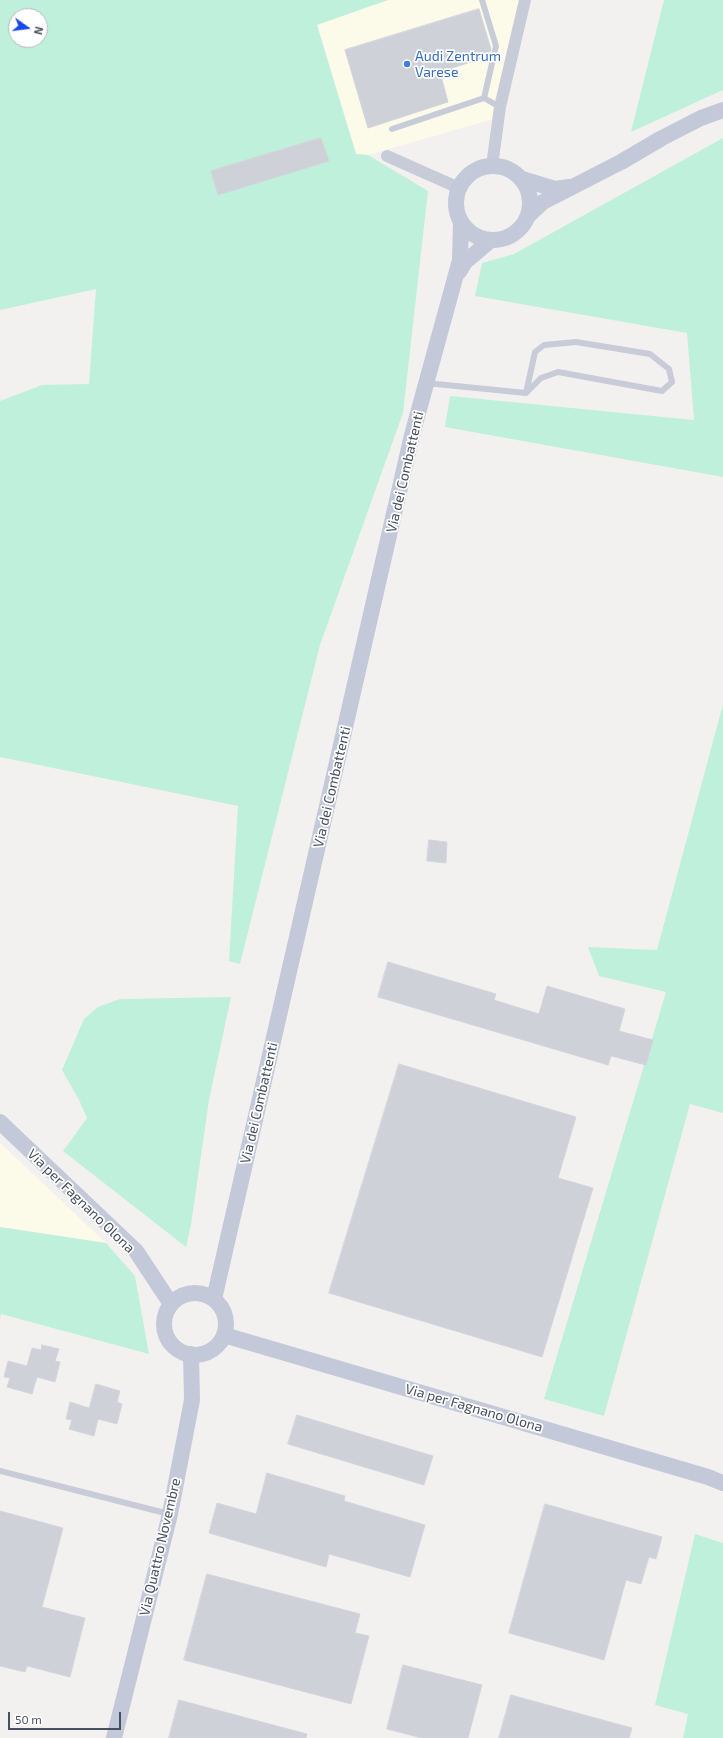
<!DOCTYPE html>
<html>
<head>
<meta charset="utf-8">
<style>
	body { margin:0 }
	#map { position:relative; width:723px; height:1738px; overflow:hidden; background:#f3f1f0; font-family:"Exo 2",sans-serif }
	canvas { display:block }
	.north { position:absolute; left:8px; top:8px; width:40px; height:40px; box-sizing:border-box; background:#fff; border:1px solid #b6b9bf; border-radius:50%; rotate:104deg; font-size:11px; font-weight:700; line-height:16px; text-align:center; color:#484f5e }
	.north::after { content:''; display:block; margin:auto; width:14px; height:18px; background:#184ae5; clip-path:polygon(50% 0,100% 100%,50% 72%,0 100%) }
	.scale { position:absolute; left:8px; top:1712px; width:113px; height:18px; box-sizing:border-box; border:2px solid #484f5e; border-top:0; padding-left:5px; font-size:12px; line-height:14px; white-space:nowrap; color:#484f5e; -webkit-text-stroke:3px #fff; paint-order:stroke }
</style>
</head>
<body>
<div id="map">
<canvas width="723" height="1738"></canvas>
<div class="north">N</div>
<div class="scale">50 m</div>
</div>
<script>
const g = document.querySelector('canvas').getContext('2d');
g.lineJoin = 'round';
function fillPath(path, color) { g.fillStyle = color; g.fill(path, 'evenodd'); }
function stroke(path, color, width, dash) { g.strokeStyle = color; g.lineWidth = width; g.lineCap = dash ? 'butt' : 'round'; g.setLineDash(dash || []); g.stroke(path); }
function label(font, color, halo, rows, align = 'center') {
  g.font = font + ' "Exo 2",sans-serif'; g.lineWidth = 3.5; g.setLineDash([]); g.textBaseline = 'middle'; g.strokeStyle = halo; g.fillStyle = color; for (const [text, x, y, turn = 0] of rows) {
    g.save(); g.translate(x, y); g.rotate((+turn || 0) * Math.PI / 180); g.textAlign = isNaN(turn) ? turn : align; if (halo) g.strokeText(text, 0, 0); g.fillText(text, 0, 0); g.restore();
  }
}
fillPath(new Path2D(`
	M388,0H523L500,117L368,155L356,154L317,24Z
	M0,1143L106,1243L0,1227Z`), '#fcfbea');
fillPath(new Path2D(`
	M0,0H388L317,25L356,154L368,155L428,191L403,413L320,645L240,964L229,961L238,806L0,757V401L42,385L89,384L96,289L0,310ZM16,16H40V40H16Z
	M664,0H723V90L631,132Z
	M723,138V477L445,427L450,396L694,420L687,333L475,296L482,263L514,254Z
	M723,704V1113L690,1104L604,1416L544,1399L666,992L599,976L588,947L657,950Z
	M231,997L209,1100L191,1225L186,1247L63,1151L87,1118L79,1100L62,1070L84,1019L98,1007L120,999Z
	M0,1227L106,1243L135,1276L149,1354L1,1314L0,1319Z
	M695,1534L723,1543V1738H683L688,1714L655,1705Z`), '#bff0db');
const building = new Path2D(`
	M479,9L491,49L489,56L440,72L448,102L368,128L345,50Z
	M321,138L329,161L218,195L211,171Z
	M429,840L447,842L446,863L427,861Z
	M388,962L496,994L494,1000L539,1014L547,986L625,1009L619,1031L653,1040L646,1065L611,1056L608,1065L378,997Z
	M399,1064L576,1117L558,1178L593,1188L542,1357L329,1293Z
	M42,1345L59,1349L55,1361L60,1362L55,1382L37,1377L32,1394L7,1387L10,1378L4,1377L8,1361L27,1366L32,1348L41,1350Z
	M96,1384L120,1391L117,1402L122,1404L117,1424L98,1419L94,1436L69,1429L72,1420L66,1419L70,1402L89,1408Z
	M297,1415L433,1456L424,1485L288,1444Z
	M267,1473L345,1496L344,1501L425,1525L410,1577L329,1554L326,1567L209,1533L217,1503L256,1514Z
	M545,1504L662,1537L656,1559L649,1557L641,1584L626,1580L604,1660L509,1633Z
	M0,1511L63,1528L42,1607L85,1618L70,1677L27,1666L25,1672L0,1666Z
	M207,1574L360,1614L355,1633L369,1636L351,1704L184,1660Z
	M403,1665L482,1685L468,1738H422L387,1729Z
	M511,1695L632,1728L629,1738H499Z
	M179,1700L307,1734L306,1738H169Z`);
fillPath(building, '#cfd1d8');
stroke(building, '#d4d5dc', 1);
stroke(new Path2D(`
	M484,98L500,107
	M392,129L484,98L496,46L482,0
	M576,342L650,354L669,369L672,382L662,391L558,372L541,378L526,393L535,352L544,345Z
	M426,383L526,393
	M0,1471L169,1514`), '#c7ccd8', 6);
stroke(new Path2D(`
	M387,156L459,188
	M492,166L500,107L525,0`), '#c7ccd8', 12);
stroke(new Path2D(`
	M456 203a37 37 0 1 1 74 0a37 37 0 1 1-74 0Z
	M522,179L555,189L569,187
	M528,216L543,202L621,162L662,138L701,118L723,110
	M459,272L465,262L491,240
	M0,1122L136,1251L171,1304
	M164 1324a31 31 0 1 1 62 0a31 31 0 1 1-62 0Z
	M214,1299L412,435L460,260L461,222
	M224,1335L708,1477L723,1483
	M114,1738L170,1514L192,1400L191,1354`), '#c3c9d9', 16);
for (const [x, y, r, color] of [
	[407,64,4,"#3f7fe0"]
]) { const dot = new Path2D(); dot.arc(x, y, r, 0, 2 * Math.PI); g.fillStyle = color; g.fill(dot); stroke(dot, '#fff', 1.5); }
label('14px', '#366cbe', '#fff', [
	["Audi Zentrum",415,56],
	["Varese",415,72]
], 'left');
label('14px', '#484f5e', '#fff', [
	["Via dei Combattenti",405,472,-77],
	["Via dei Combattenti",332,787,-77],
	["Via dei Combattenti",259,1103,-77],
	["Via per Fagnano Olona",81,1201,44],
	["Via per Fagnano Olona",474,1408,16],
	["Via Quattro Novembre",160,1547,-77]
]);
</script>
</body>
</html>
